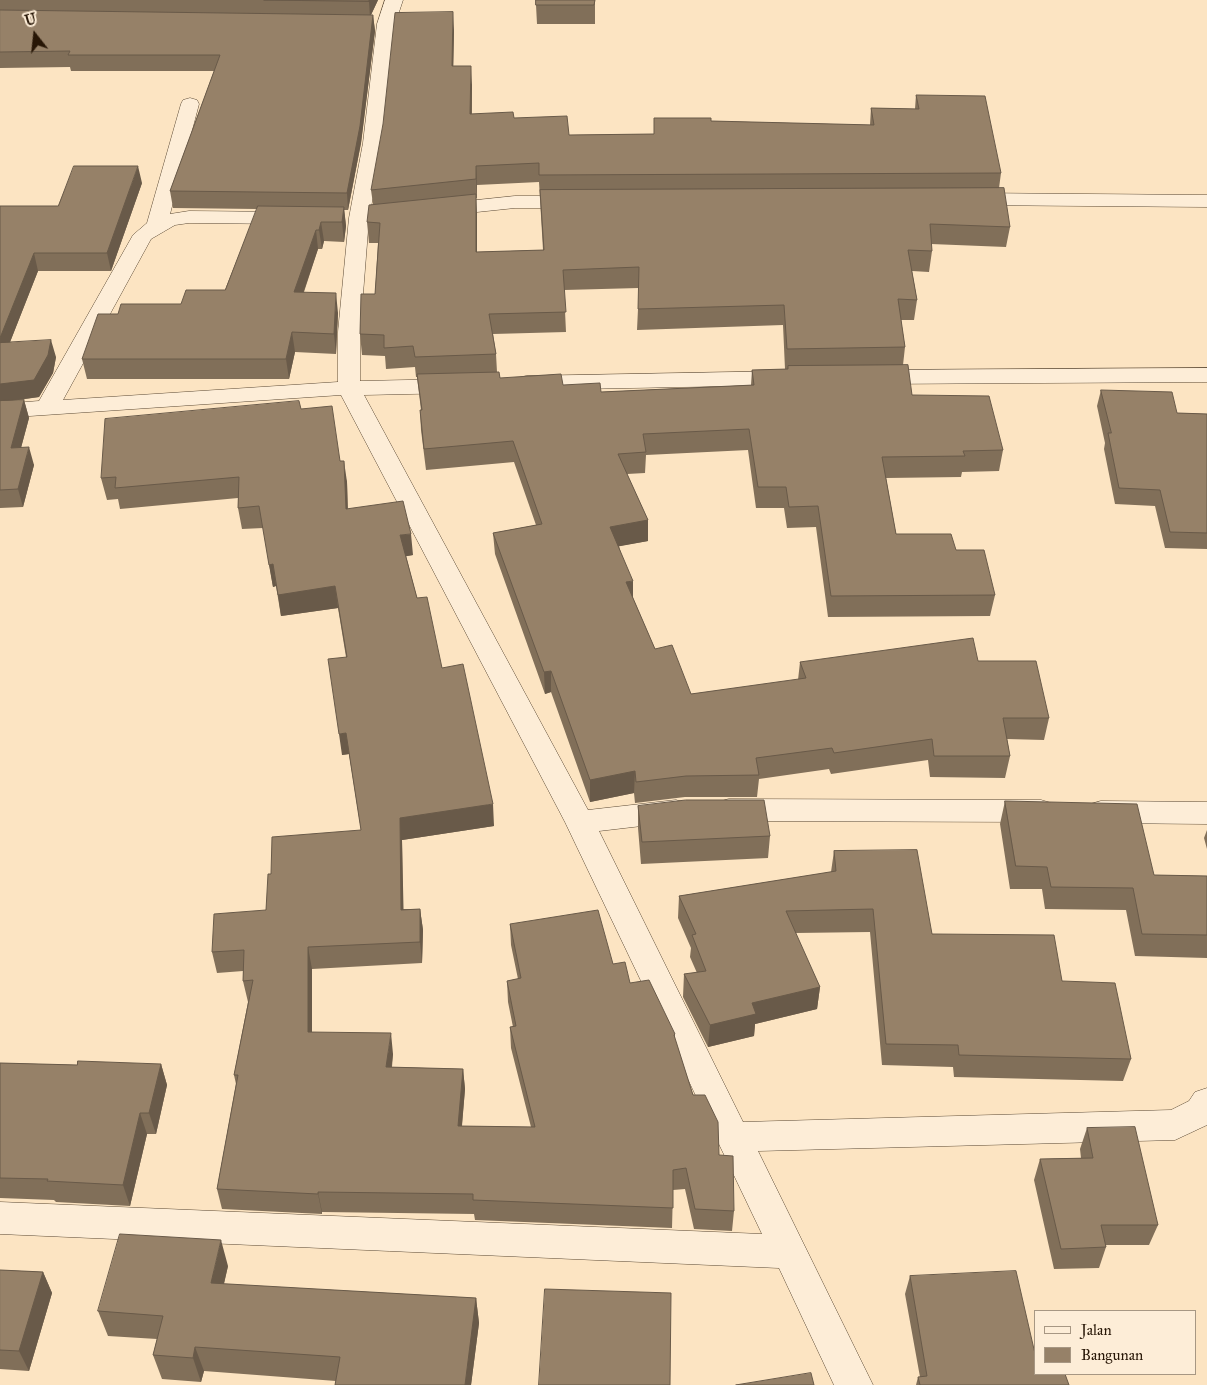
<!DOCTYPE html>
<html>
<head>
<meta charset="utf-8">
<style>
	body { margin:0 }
	#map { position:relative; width:1207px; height:1385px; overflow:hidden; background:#fce4c2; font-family:"IM FELL Great Primer",serif }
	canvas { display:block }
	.legend { position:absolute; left:1034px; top:1310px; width:162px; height:65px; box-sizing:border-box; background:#fdedd7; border:1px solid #a79783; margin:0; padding:6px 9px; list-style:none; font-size:15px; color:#271606 }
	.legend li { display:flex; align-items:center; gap:10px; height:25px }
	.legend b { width:25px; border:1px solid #a79783 }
	.north { position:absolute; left:10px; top:10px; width:50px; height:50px; -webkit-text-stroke:4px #fdedd7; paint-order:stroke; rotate:344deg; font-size:14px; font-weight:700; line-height:20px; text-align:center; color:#271606 }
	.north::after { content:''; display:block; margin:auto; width:18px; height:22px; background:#271606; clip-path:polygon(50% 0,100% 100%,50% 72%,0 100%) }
</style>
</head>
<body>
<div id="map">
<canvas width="1207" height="1385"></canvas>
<ul class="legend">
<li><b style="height:6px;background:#fdedd7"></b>Jalan</li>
<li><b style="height:14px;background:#968168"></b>Bangunan</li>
</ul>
<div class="north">U</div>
</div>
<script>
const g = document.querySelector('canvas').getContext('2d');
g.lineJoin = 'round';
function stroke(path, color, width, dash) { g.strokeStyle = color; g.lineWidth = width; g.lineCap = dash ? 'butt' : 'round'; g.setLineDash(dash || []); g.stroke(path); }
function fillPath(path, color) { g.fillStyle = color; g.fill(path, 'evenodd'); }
const street = new Path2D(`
	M385,0H403L395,24L383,143L369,218L360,332V381L455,379L463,381L466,386L463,391L455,393L364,395L588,810L676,800L686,803L691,811L686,819L676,822L599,831L743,1122L1171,1110L1189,1101L1195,1092L1207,1088V1125L1175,1140L758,1151L873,1385H834L779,1268L0,1234V1202L762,1234L565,822L341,395L0,418V404L39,401L133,235L147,223L181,104L183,100L190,98L197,100L199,104L170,214L189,211L291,212L298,214L301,218L298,222L291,224L189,223L175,225L151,239L63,400L338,382V332L349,218L363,143L377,24Z
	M968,193L1207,195V207L968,205L961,203L958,199L961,195Z
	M515,196H578L585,198L588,202L585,206L578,208H515L439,216L432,214L429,210L432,206L439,204Z
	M1207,368V382L873,384L865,382L862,377L865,372L873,370Z
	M788,371L796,373L799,378L796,383L788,385L526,390L518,388L515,383L518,378L526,376Z
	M729,799L1041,800L1051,803L1056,811L1051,819L1041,822L729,821L719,818L714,810L719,802Z
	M1101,801L1207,802V824L1101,823L1091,820L1086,812L1091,804Z`);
stroke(street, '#5c4a35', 1);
fillPath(street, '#fdedd7');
fillPath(new Path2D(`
	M0,0H378L371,15H373L375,31L361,143L348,210H344L346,226L344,242L324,241L322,249H318L304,292L338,313L336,354L295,352L289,379H87L82,359L118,314L181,304L225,290L257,209L173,208L170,191L214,71H71L70,67L0,68Z
	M595,0V24H537L536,5Z
	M454,30L453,66L472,85V114L514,118L569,135L654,134L711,121L870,125L871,108L915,109L916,95L1001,173L999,188L1010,227L1006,247L931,244L932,251L929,272L912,271L917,300L914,320H901L905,347L903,365L912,395L1003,450L999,471L962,472L961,477L886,478L896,534L956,550L995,595L990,616L828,617L816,527L787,528L784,508H756L748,450L646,455L645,473L627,474L648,520V541L619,546L633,598L655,649L691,694L798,680L800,662L978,661L1049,718L1044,740L1007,739L1010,756L1005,778L930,777L928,760L831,774L829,769L759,779L757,797H685L635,803L634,793L590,802L551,692L545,694L495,554L493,533L536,525L514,462L426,470L421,430L420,410H421L417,377H416L415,367L386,369L385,356L362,355L360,334L375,294L378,243H369L367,222L373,204L371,190ZM539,182L543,250L477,252L476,198H477V185ZM639,288L637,330L783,325L785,369L752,370L751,385L601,392L563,385L500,378L497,372L496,354L493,334L566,332L564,290Z
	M142,183L111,271H38L10,342L56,357L53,373L39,397L12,401L24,400L29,418L21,448L34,465L23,507L0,508V206H58Z
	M1101,390L1177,413L1207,414V549L1165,548L1155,506L1115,504L1104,449L1105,443L1097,406Z
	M301,409L340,461L347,482L348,509L413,555L406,556L417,598L442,668L494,826L402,840L403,909H420L423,930L422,963L312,969V1032L393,1054L392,1067L463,1069L465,1089L462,1126L531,1127L511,1048L510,1027H513L508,1002L507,981L518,979L511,945L510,924L613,964L675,1034V1039L693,1095L719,1155L734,1211L732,1231L694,1229L685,1189L673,1190L672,1228L475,1220L474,1214L322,1212V1214L222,1209L217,1189L236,1084L234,1075L248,1002L243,981V971L217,973L212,952L266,910L271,874L361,830L349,754L342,755L346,657L338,608L281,616L276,586L273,587L263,528L242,529L238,508V498L120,509L118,499L107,500L101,478Z
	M1005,801L1154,875L1207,876V958L1135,956L1126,910L1045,909L1042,889H1010L1000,824Z
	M638,806L770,836L768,858L641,864L638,828Z
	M1207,830V849L1204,838Z
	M834,851L932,934L1062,981L1131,1059L1123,1081L954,1077L953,1067L882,1065L870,932L795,933L820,987L817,1009L755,1024L754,1036L708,1047L683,997L684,974L697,973L690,957L691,948L678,918L679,896L831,872Z
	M0,1063L77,1065L161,1064L167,1085L156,1134H147L130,1206L56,1202L54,1200L0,1198Z
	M1087,1128L1158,1225L1149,1245H1106V1247L1099,1268L1054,1269L1034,1180L1040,1159L1081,1158L1080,1149Z
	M228,1266L224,1284L476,1298L479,1323L471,1385H335L336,1381L204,1371L201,1382L162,1379L153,1355L157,1339L108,1336L98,1311Z
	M0,1270L43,1272L52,1293L29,1371L0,1369Z
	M910,1276L1036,1374L1069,1385H916L918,1377H920L905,1294Z`), '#816f59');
fillPath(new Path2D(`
	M369,0H378L370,17L369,1Z
	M453,12L454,30L453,85L452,66Z
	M373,15L375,31L361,143L348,210L347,193Z
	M471,66L472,85L471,133L470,114Z
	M138,166L142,183L111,271L107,253Z
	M476,166L477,185V198L476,179Z
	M476,194L477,214V272L476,252Z
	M344,207L346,226L344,242L342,222Z
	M321,222L324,241L322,249L319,230Z
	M316,230L318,249L297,311L294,292Z
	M34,253L38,271L3,360L0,350V338Z
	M336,293L338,313L336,354L334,334Z
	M292,332L295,352L289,379L286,359Z
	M51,340L56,357L53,373L39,397L0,402V384Z
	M24,400L29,418L16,466L11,448Z
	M29,447L34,465L23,507L18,489Z
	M344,461L347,482L348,531L346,509Z
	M648,520V541L610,548V527Z
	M411,534L413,555L402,557L400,535Z
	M273,564L276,586L273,587L269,565Z
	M633,581V602L626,582Z
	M335,586L338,608L281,616L278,595Z
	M551,671V692L545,694L544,672Z
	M346,733L349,754L342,755L339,734Z
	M635,771L634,793L590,802V780Z
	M493,804L494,826L402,840L404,931L401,910L400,818Z
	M420,909L423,930L422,963L420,942Z
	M308,947L312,969V1053L308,1032Z
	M820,987L817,1009L755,1024L754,1036L708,1047L710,1025L752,1003Z
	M391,1033L393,1054L389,1087L386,1067Z
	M161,1064L167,1085L156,1134L149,1113Z
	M463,1069L465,1089L460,1146L458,1126Z
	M140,1113L147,1134L130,1206L123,1185Z
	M318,1192L322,1212V1214L318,1194Z
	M221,1240L228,1266L218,1308L211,1283Z
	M43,1272L52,1293L29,1371L19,1351Z
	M476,1298L479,1323L471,1385H465Z
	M195,1347L204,1371L201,1382L193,1358Z`), '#695a49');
const building = new Path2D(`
	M264,0H369V1Z
	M536,0H595L594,5H536Z
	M0,10L373,15L360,126L347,193L170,191L220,55H68L70,51L0,52Z
	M453,12L452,66H471L470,114L513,112L514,118L567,116L569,135L654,134V118H711V121L874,125L871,108L919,109L916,95L985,96L1001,173L539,175V163L476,166V179L371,190L383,124L395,13Z
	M74,166H138L107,253H34L0,338V206H58Z
	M1004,188L1010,227L930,224L932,251L908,250L917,300L898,299L905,347L787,349L784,305L638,309L639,267L563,270L566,312L489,314L496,354L415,357L413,346L384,348V335L360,334L361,294H375L380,223L367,222L369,205L476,194V252L544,250L540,190Z
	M258,206L344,207L342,222H321L319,230H316L294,292L336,293L334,334L292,332L286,359H82L98,314H118L121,304H181L186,290H225Z
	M51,340L48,355L34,380L0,384V343Z
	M908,365L912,395L989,396L1003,450L963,451L965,456L882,457L896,534H951L956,550H984L995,595L831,596L818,506L789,507L786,487H758L749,429L643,434L646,452L618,454L648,520L610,527L633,581L626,582L655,649L672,645L691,694L806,678L800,662L973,638L978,661H1036L1049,718H1003L1010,756H934L932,739L834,753L832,748L756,758L759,775L686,776L636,782L635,771L590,780L551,671L544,672L493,533L542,524L513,441L424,449L420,410H422L417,374L499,372L500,378L561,374L563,385L600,383L601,392L754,385L752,370L788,369V366Z
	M1101,390L1172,392L1177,413L1207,414V533L1170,532L1160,490L1119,488L1108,433H1111Z
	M24,400L11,448L29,447L18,489L0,490V401Z
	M299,401L301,409L332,406L340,461H344L346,509L403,501L411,534L400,535L417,598L427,597L442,668L463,664L493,804L400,818L401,910L420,909V942L308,947V1032L391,1033L386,1067L463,1069L458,1126L535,1127L510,1027L516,1026L507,981L521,978L510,924L598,910L613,964L625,962L630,983L649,980L675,1034L674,1035L693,1095H705L718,1122L719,1155L733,1156L734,1211L695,1209L686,1168L673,1170V1208L473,1200V1194L318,1192V1194L217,1189L238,1075H234L253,980L243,981L244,950L212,952L214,914L266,910L268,874H271L272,837L361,830L346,733L339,734L328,659L347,657L335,586L278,595L273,564L269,565L259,506L238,508L239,477L115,488L116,477L101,478L105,419Z
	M686,800H764L770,836L642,842L638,806Z
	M1005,801L1137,804L1154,875L1207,876V935L1142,934L1133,888L1051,887L1047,867L1016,866Z
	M917,850L932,934L1054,935L1062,981L1115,983L1131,1059L959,1055L958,1045L886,1044L873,909L786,911L820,987L752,1003L756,1014L710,1025L684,974L706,971L692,935L696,934L679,896L836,871L834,851Z
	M78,1061L161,1064L149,1113H140L123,1185L47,1181L48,1179L0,1178V1063L77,1065Z
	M1135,1127L1158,1225H1101L1106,1247L1061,1249L1040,1159L1093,1158L1087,1128Z
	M120,1234L221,1240L211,1283L476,1298L465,1385H335L340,1357L195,1347L193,1358L153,1355L163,1316L98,1311Z
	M0,1270L43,1272L19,1351L0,1350Z
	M1016,1271L1036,1358V1374H1065L1069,1385H920L918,1377L927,1376L910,1276Z
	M545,1289L671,1293L670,1385H539Z
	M811,1373L814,1385H736Z`);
fillPath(building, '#968168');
stroke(building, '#695a49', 1);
</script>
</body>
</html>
